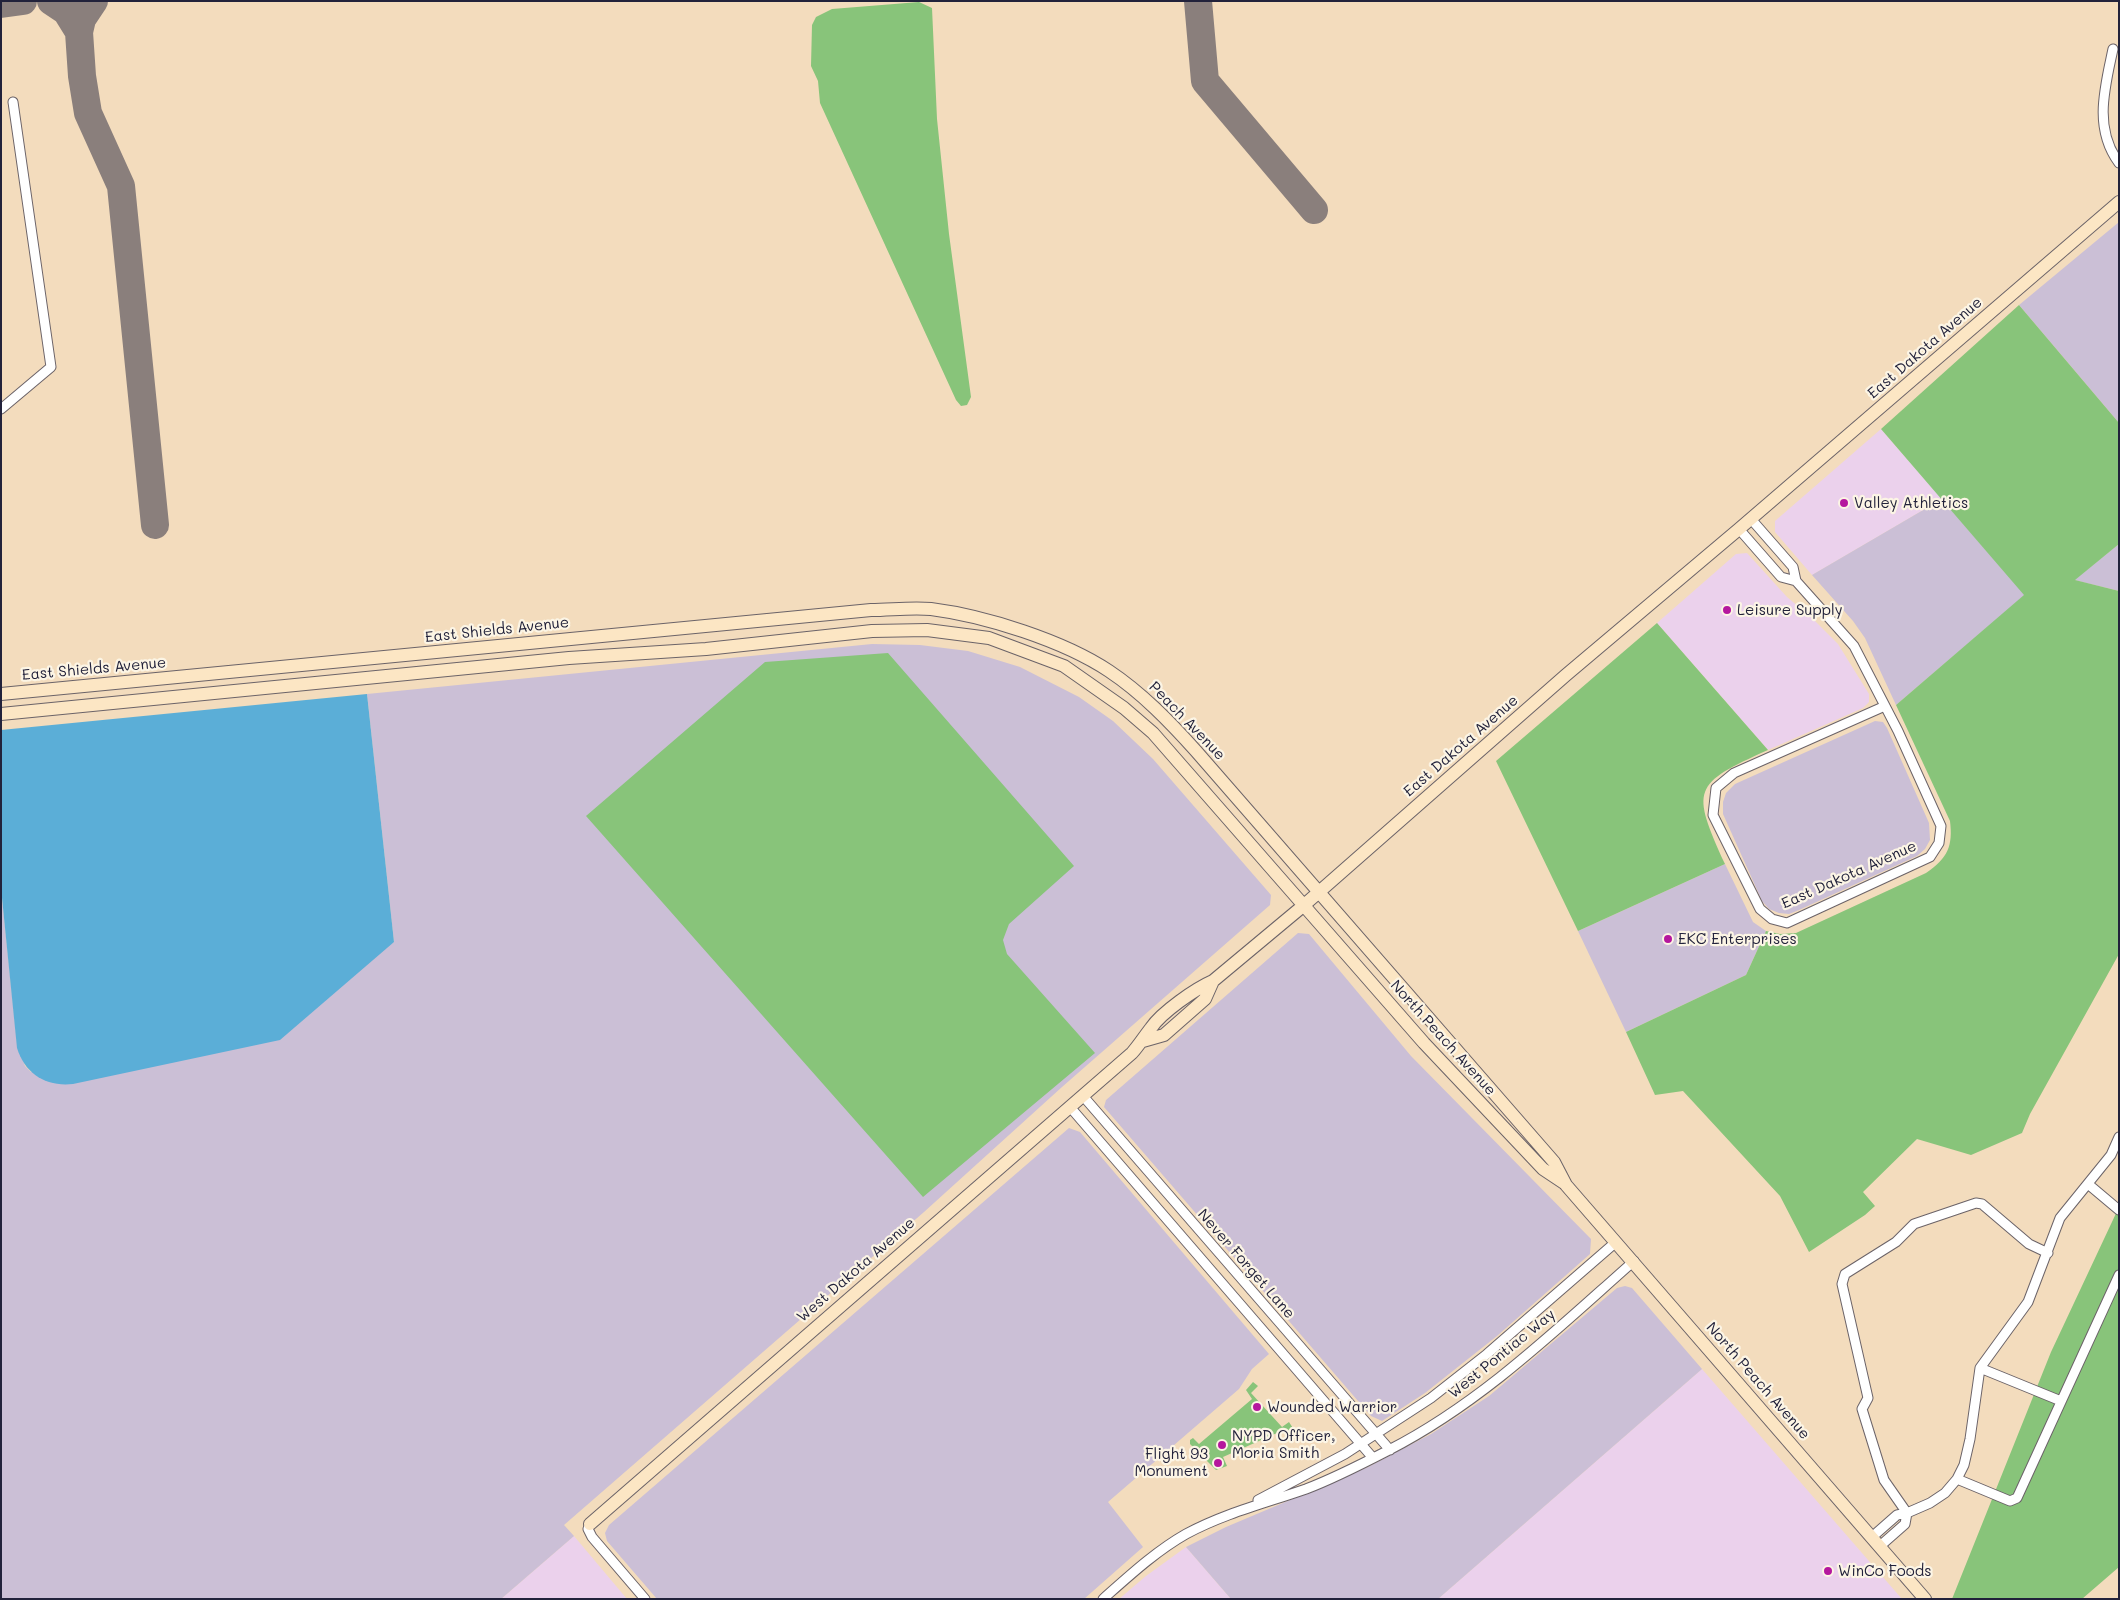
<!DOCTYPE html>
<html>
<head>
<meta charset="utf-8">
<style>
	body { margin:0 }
	#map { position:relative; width:2120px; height:1600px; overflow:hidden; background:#f3dcbd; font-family:Mali,sans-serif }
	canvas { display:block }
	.frame { position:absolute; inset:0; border:2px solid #22223b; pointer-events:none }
</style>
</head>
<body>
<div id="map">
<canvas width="2120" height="1600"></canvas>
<div class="frame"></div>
</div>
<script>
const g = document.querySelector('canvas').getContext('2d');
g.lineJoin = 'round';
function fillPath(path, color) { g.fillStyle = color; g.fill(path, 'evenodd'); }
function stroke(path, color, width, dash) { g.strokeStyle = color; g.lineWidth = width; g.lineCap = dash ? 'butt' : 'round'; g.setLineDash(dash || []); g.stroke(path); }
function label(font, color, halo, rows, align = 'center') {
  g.font = font + ' Mali,sans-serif'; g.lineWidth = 4.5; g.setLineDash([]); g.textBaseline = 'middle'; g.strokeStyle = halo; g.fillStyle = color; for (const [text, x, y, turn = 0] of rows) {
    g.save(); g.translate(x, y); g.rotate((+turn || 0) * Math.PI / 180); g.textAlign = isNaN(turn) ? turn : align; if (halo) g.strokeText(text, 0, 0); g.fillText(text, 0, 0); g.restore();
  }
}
fillPath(new Path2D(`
	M1881,429L1942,499L1812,575L1775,532V521Z
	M1747,553L1787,597L1812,618L1838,644L1869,694V702L1863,708L1768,750L1657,623L1736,554Z
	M1702,1369L1902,1599H1438Z
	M574,1536L627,1599H501Z
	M1186,1547L1231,1599H1119L1146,1576Z`), '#ebd1ec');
fillPath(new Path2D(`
	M2119,222V423L2019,305Z
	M1942,499L2025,595L1896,705L1865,638L1853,621L1812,575Z
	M2119,544V591L2074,580Z
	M872,644L920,645L968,651L1020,667L1079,697L1113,721L1153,759L1271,895L1270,905L1062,1087L924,1212L564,1525L574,1536L501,1599H1V888L17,1043L25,1066L31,1072L394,942L367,694Z
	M1875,721L1883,722L1887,728L1929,823L1930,840L1925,849L1917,856L1799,910L1789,914L1779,913L1769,909L1762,901L1723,814V802L1726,793L1735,784Z
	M1725,864L1753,922L1766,931L1746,975L1626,1032L1578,931Z
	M1298,933L1309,934L1411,1056L1591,1239L1590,1254L1497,1336L1425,1393L1382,1421L1371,1416L1104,1107L1106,1100Z
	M1069,1128L1080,1132L1269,1354L1252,1369L1239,1389L1108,1502L1143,1547L1084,1599H657L607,1541L605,1533L609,1525Z
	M1625,1286L1632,1288L1702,1369L1438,1599H1231L1186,1547L1226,1527L1368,1467L1431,1434L1489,1396L1617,1288Z`), '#cbbfd6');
fillPath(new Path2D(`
	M919,2L932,8L937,119L949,234L971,397L967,405L961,406L956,400L820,103L818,81L811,66L812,25L816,17L832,9Z
	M2019,305L2119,423V544L2075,580L2119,591V954L2030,1114L2022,1133L1971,1155L1917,1139L1863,1192L1875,1206L1865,1215L1809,1252L1780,1196L1683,1091L1655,1095L1626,1032L1746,975L1766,931L1780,934L1796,933L1926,873C1948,858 1953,846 1950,821L1896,705L2024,595L1881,429Z
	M1657,623L1768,750C1692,784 1691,789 1725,864L1578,931L1496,761Z
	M888,653L1074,866L1009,924L1003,940L1007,954L1095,1053L923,1197L586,816L765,662Z
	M2119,1207V1567L2082,1599H1952L2051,1352Z
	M1253,1382L1258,1386L1251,1393L1282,1427L1289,1422L1296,1433L1290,1436L1286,1429L1223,1457L1227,1466L1216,1470L1190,1444V1440L1193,1438L1199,1444L1252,1399L1246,1390Z`), '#88c47a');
fillPath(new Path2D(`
	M367,694L394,942L280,1040L73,1084C46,1087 25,1074 17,1048L1,888V730Z`), '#5baed7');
stroke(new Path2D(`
	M51,1L66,11L79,32
	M94,1L82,19L79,32L82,76L88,113L121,186L155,525
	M1198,1L1205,81L1314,210
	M1,4L23,1`), '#8a7f7c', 28);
const street = new Path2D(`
	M2113,49C2105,87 2093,128 2119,163
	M1,409L51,367L13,102
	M1751,519L1793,567L1796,581
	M1739,529L1781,577L1796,581L1854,646L1898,731L1941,826L1939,843L1930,857L1787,923L1772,919L1760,909L1713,815L1716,788L1734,773L1885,706
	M1083,1096L1390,1450
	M1070,1107L1373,1458
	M2088,1184L2119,1210
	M1980,1368L2061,1401
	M1957,1479L2010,1501L2017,1498L2119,1275
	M1258,1500L1345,1454L1431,1398L1487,1354L1616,1242
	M590,1524L588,1529L592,1537L645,1599
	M1872,1537L1897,1515L1907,1513L1930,1503L1945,1493L1957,1479L1964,1465L1970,1439L1980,1368L2028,1302L2060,1218L2111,1155L2119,1137
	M1880,1546L1905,1524L1907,1513L1884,1480L1862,1409L1868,1398L1842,1284L1845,1274L1896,1242L1914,1224L1976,1203L1982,1204L2029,1244L2048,1253
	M1103,1599C1129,1576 1156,1551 1186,1534C1225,1513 1266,1503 1306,1489C1335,1478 1362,1464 1389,1450C1481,1403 1557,1329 1634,1261`);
const secondary = new Path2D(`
	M1,694L871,610C890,610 912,607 931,609C986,616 1064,641 1109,671C1142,693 1170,722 1196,751L1554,1162L1566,1185L1925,1599
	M1,714L569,658L706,649L872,631L927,630L989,638L1064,666L1124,708L1153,733L1424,1043L1543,1169L1564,1183
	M1143,1041L1164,1035L1205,999L1213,981
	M590,1524L1132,1053C1139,1045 1144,1037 1151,1028C1162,1012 1195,989 1213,981L1303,906L1566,675L1739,529L2119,202`);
stroke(street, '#6b6368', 11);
stroke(secondary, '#6b6368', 14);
stroke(street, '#fff', 9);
stroke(secondary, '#fce6c4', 12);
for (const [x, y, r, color] of [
	[1844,503,5,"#b5179e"],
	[1727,610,5,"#b5179e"],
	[1668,939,5,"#b5179e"],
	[1257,1407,5,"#b5179e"],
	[1222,1445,5,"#b5179e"],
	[1218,1463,5,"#b5179e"],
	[1828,1571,5,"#b5179e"]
]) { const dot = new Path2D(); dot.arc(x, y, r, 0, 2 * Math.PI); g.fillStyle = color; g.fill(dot); stroke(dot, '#fcf5e5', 2); }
label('15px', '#22223b', '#fcf5e5', [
	["East Dakota Avenue",1925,348,-41],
	["East Shields Avenue",497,630,-6],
	["East Shields Avenue",94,669,-5],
	["Peach Avenue",1187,721,46],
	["East Dakota Avenue",1461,746,-41],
	["East Dakota Avenue",1849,875,-24],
	["North Peach Avenue",1443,1038,48],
	["Never Forget Lane",1246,1264,49],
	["West Dakota Avenue",856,1270,-41],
	["West Pontiac Way",1502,1354,-39],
	["North Peach Avenue",1758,1381,49]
]);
label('15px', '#22223b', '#fcf5e5', [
	["Valley Athletics",1854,503],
	["Leisure Supply",1737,610],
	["EKC Enterprises",1678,939],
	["Wounded Warrior",1267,1407],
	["NYPD Officer,",1232,1436],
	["Moria Smith",1232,1453],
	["Flight 93",1208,1454,"right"],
	["Monument",1208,1471,"right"],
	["WinCo Foods",1838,1571]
], 'left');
</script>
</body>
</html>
